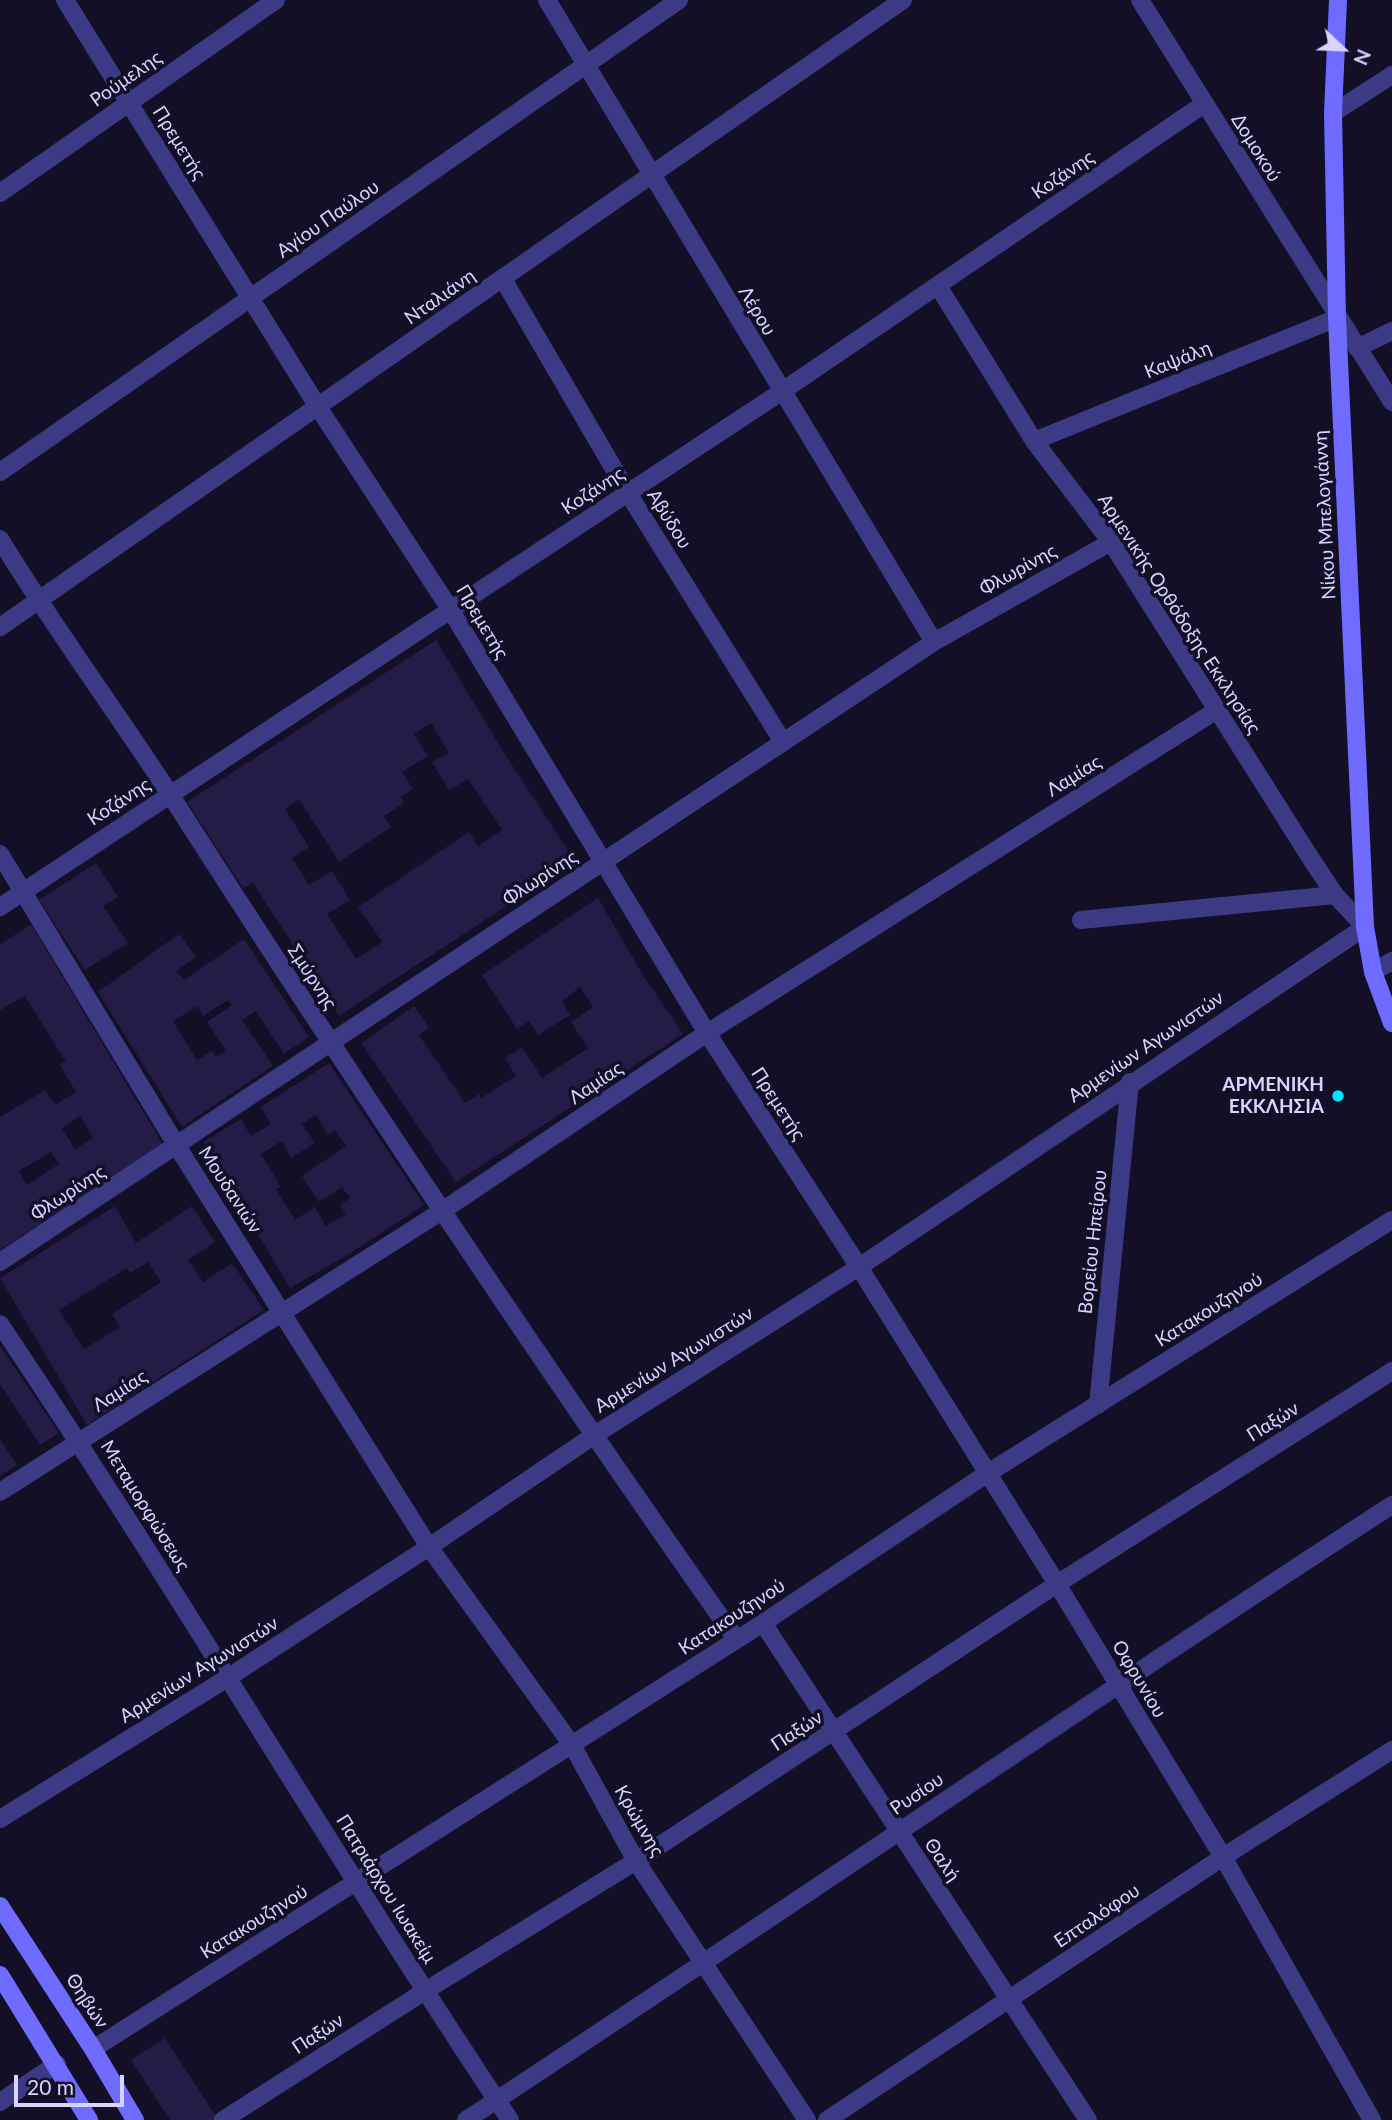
<!DOCTYPE html>
<html>
<head>
<meta charset="utf-8">
<style>
	body { margin:0 }
	#map { position:relative; width:1392px; height:2120px; overflow:hidden; background:#130f26; font-family:Lato,sans-serif }
	canvas { display:block }
	.north { position:absolute; left:1308px; top:14px; width:70px; height:70px; -webkit-text-stroke:5px #130f26; paint-order:stroke; rotate:113deg; font-size:19px; font-weight:700; line-height:28px; text-align:center; color:#d9d4ff }
	.north::after { content:''; display:block; margin:auto; width:24px; height:32px; background:#d9d4ff; clip-path:polygon(50% 0,100% 100%,50% 72%,0 100%) }
	.scale { position:absolute; left:14px; top:2075px; width:110px; height:32px; box-sizing:border-box; border:4px solid #d9d4ff; border-top:0; padding-left:9px; font-size:21px; line-height:24px; white-space:nowrap; color:#d9d4ff; -webkit-text-stroke:5px #130f26; paint-order:stroke }
</style>
</head>
<body>
<div id="map">
<canvas width="1392" height="2120"></canvas>
<div class="north">N</div>
<div class="scale">20 m</div>
</div>
<script>
const g = document.querySelector('canvas').getContext('2d');
g.lineJoin = 'round';
function fillPath(path, color) { g.fillStyle = color; g.fill(path, 'evenodd'); }
function stroke(path, color, width, dash) { g.strokeStyle = color; g.lineWidth = width; g.lineCap = dash ? 'butt' : 'round'; g.setLineDash(dash || []); g.stroke(path); }
function label(font, color, halo, rows, align = 'center') {
  g.font = font + ' Lato,sans-serif'; g.lineWidth = 7; g.setLineDash([]); g.textBaseline = 'middle'; g.strokeStyle = halo; g.fillStyle = color; for (const [text, x, y, turn = 0] of rows) {
    g.save(); g.translate(x, y); g.rotate((+turn || 0) * Math.PI / 180); g.textAlign = isNaN(turn) ? turn : align; if (halo) g.strokeText(text, 0, 0); g.fillText(text, 0, 0); g.restore();
  }
}
fillPath(new Path2D(`
	M436,640L506,756L575,861L339,1016L253,883L243,888L187,802ZM431,723L449,753L432,762L449,790L468,779L502,830L478,846L469,832L358,907L382,942L356,959L327,914L350,900L332,871L309,885L292,858L309,847L285,809L299,799L339,862L391,827L384,816L404,803L400,797L413,789L402,772L428,756L414,734Z
	M96,863L118,897L103,906L128,943L85,970L39,900Z
	M598,898L643,975L683,1034L456,1182L361,1043L414,1006L429,1028L419,1035L465,1103L479,1094L481,1098L516,1076L505,1058L522,1047L542,1078L588,1048L571,1022L593,1007L580,987L562,1001L570,1015L538,1035L529,1021L517,1029L482,975Z
	M31,924L164,1146L0,1250V1117L45,1090L55,1105L76,1092L59,1064L66,1062L25,996L0,1010V945ZM80,1116L93,1138L75,1149L62,1128ZM51,1152L59,1164L27,1185L19,1171Z
	M179,934L196,957L176,971L184,980L244,939L309,1037L284,1054L256,1011L242,1020L273,1066L182,1127L98,992ZM228,1000L232,1005L207,1022L226,1051L216,1057L212,1051L197,1060L173,1021L198,1006L203,1016Z
	M329,1063L424,1205L346,1256L290,1288L203,1142L241,1119L251,1136L271,1124L261,1107ZM316,1115L328,1135L335,1130L346,1146L302,1176L319,1202L342,1187L350,1198L340,1205L346,1214L326,1226L315,1207L295,1220L276,1189L281,1187L261,1154L282,1141L291,1158L315,1143L302,1124Z
	M115,1206L136,1243L192,1206L215,1242L188,1260L203,1282L232,1263L264,1310L87,1425L0,1278ZM148,1262L161,1282L112,1314L120,1327L84,1349L59,1310L127,1268L130,1273Z
	M0,1346L59,1433L40,1445L0,1384Z
	M0,1439L17,1465L0,1476Z
	M165,2038L217,2118L213,2120H170L131,2060Z`), '#241b47');
stroke(new Path2D(`
	M1081,920L1335,895
	M223,2120L425,1991L636,1861L1057,1584L1392,1371`), '#3d3a85', 18);
stroke(new Path2D(`
	M65,0L318,407L450,609L707,1033L859,1267L1057,1584L1223,1857L1372,2120
	M547,0L934,642
	M1140,0L1392,402
	M1333,113L1392,75
	M0,193L276,0
	M503,279L628,493L783,742
	M1357,348L1392,331
	M1034,441L1337,318
	M0,472L679,0
	M0,539C54,628 116,711 173,799C355,1083 542,1364 736,1639
	M0,627L903,0
	M0,854L177,1146L429,1547L572,1745L636,1861L807,2120
	M0,907L781,392L1204,104
	M1373,972L1392,961
	M0,1262L934,642L1111,542
	M0,1324C176,1586 335,1858 510,2120
	M1098,1405L1130,1082
	M0,1492L442,1211L707,1033L1217,710
	M763,1623L1088,2120
	M0,1819L229,1677L429,1547L593,1436L859,1267L1365,927L1335,895L1308,854L1111,542L1034,441L938,286
	M93,2049L763,1623L988,1473L1392,1220
	M0,2102L57,2064
	M466,2120C776,1917 1081,1706 1392,1505
	M827,2120L1223,1857L1392,1750`), '#3d3a85', 18);
stroke(new Path2D(`
	M1338,0L1333,113L1337,318L1365,927L1373,972L1392,1023
	M0,1906L93,2049L135,2120
	M0,1975L89,2120`), '#6f6bff', 18);
for (const [x, y, r, color] of [
	[1338,1096,7,"#00e5ff"]
]) { const dot = new Path2D(); dot.arc(x, y, r, 0, 2 * Math.PI); g.fillStyle = color; g.fill(dot); stroke(dot, '#130f26', 2.5); }
label('19px', '#d9d4ff', '#130f26', [
	["Ρούμελης",126,79,-35],
	["Πρεμετής",179,143,58],
	["Δομοκού",1256,148,58],
	["Κοζάνης",1063,175,-34],
	["Αγίου Παύλου",328,219,-35],
	["Νταλιάνη",440,297,-35],
	["Λέρου",757,311,59],
	["Καψάλη",1178,360,-22],
	["Κοζάνης",593,491,-33],
	["Νίκου Μπελογιάννη",1325,515,-93],
	["Αβύδου",669,519,58],
	["Φλωρίνης",1018,570,-29],
	["Αρμενικής Ορθόδοξης Εκκλησίας",1179,614,57],
	["Πρεμετής",482,622,59],
	["Λαμίας",1074,776,-32],
	["Κοζάνης",119,802,-33],
	["Φλωρίνης",540,878,-33],
	["Σμύρνης",312,977,57],
	["Αρμενίων Αγωνιστών",1146,1047,-34],
	["Λαμίας",596,1083,-34],
	["Πρεμετής",778,1104,57],
	["Μουδανιών",230,1190,57],
	["Φλωρίνης",68,1193,-33],
	["Βορείου Ηπείρου",1093,1242,-84],
	["Κατακουζηνού",1209,1310,-32],
	["Αρμενίων Αγωνιστών",674,1360,-32],
	["Λαμίας",120,1391,-33],
	["Παξών",1273,1422,-32],
	["Μεταμορφώσεως",145,1506,58],
	["Κατακουζηνού",732,1617,-33],
	["Αρμενίων Αγωνιστών",199,1670,-32],
	["Οφρυνίου",1139,1679,59],
	["Παξών",797,1731,-33],
	["Ρυσίου",917,1794,-34],
	["Κρώμνης",639,1821,60],
	["Θαλή",942,1860,56],
	["Πατριάρχου Ιωακείμ",386,1889,58],
	["Επταλόφου",1097,1916,-34],
	["Κατακουζηνού",254,1922,-32],
	["Θηβών",87,2001,57],
	["Παξών",318,2034,-33]
]);
label('bold 19px', '#d9d4ff', '#130f26', [
	["ΑΡΜΕΝΙΚΗ",1324,1085],
	["ΕΚΚΛΗΣΙΑ",1324,1107]
], 'right');
</script>
</body>
</html>
